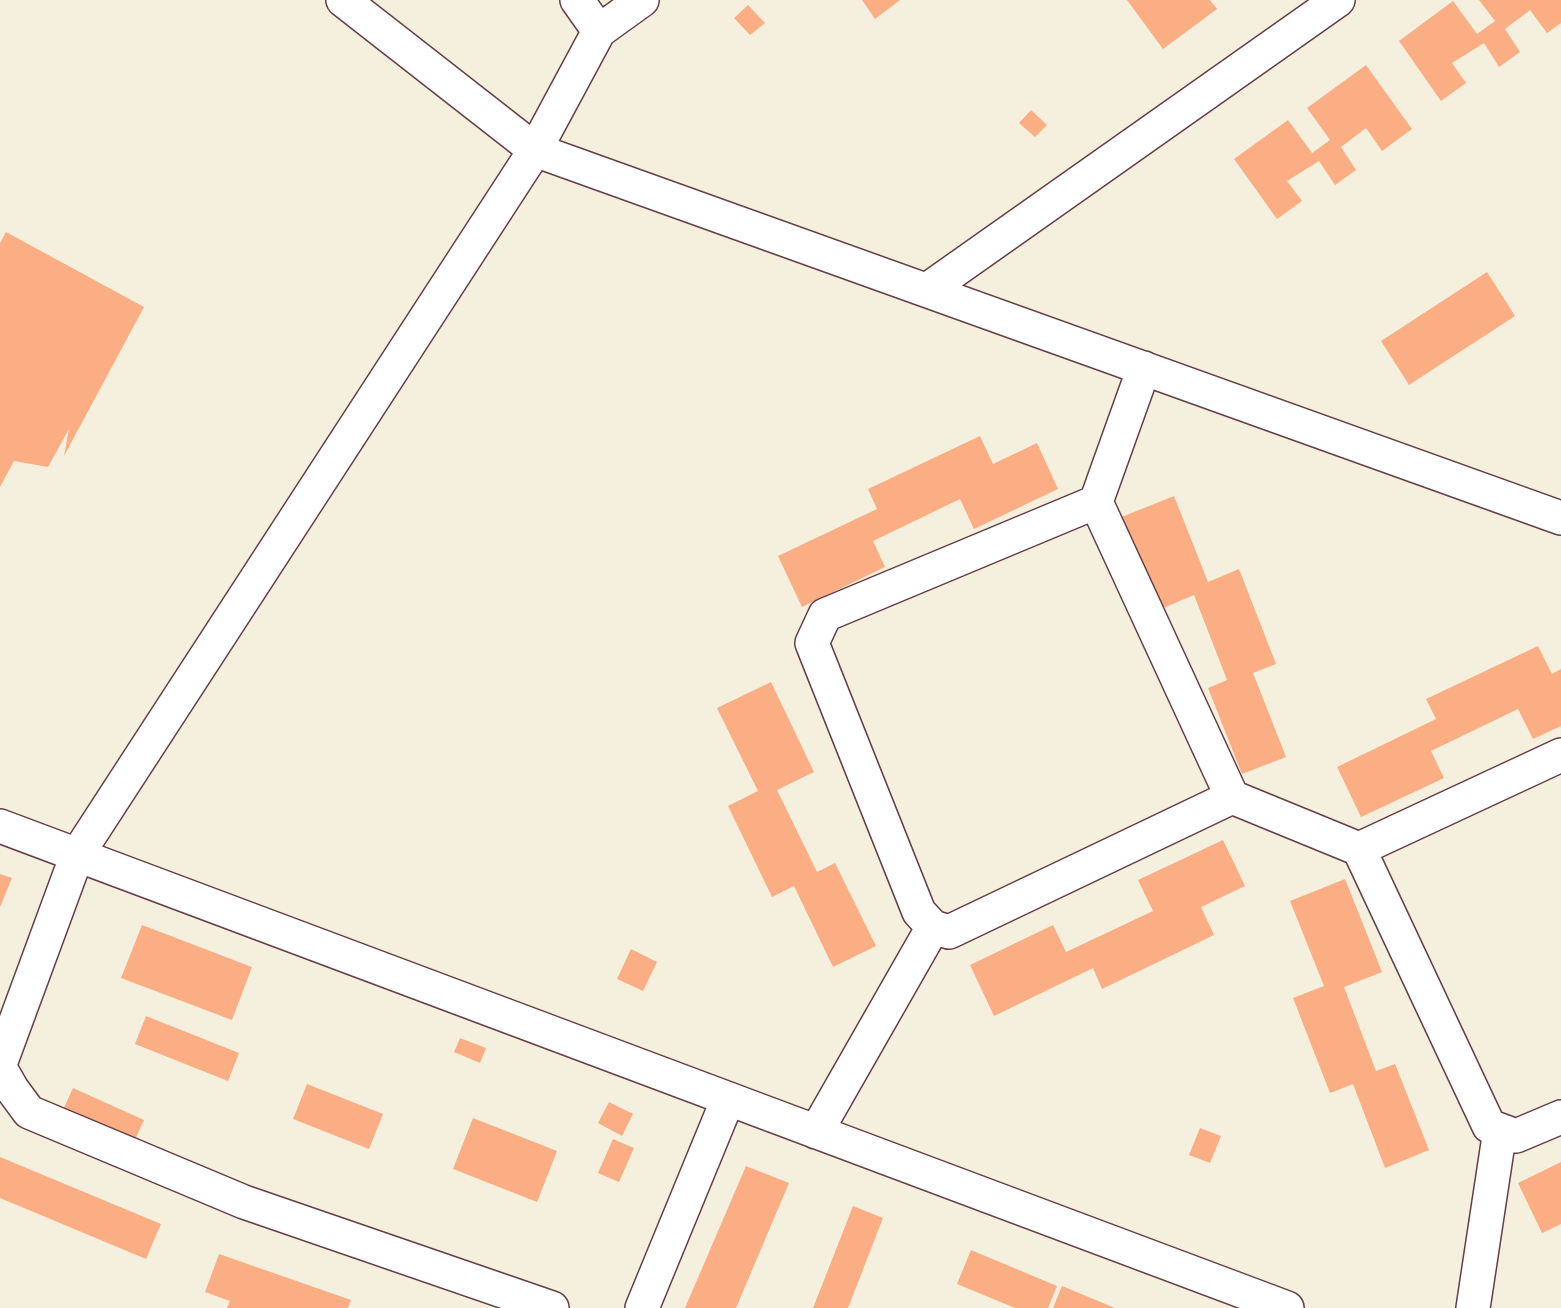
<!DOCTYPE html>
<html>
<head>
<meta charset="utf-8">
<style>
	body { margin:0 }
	canvas { display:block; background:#f5efde }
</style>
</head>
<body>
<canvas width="1561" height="1308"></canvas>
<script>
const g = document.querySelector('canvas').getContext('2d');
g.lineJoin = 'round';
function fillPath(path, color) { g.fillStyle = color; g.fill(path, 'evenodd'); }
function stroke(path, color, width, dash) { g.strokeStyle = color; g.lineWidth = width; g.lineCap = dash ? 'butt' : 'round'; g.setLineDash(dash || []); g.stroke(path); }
fillPath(new Path2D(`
	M862,0H900L875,19Z
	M1127,0H1210L1217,9L1163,49Z
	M1479,0H1561V23L1547,33L1530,10L1505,29L1520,52L1499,67L1484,43L1452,63L1466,83L1441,101L1399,41L1453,1L1477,34L1495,21Z
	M748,5L765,23L750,35L734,18Z
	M1366,65L1412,129L1382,151L1366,128L1341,147L1356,170L1335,185L1319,161L1287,181L1302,201L1277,219L1234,159L1288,120L1312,153L1330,140L1307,108Z
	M1031,110L1047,125L1035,137L1019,123Z
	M6,232L144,307L64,456L69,429L48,467L14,461L0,487V243Z
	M1487,272L1515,316L1409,385L1381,341Z
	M980,436L993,464L1037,443L1058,489L974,529L960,499L873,541L885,567L802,607L778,556L877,509L868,489Z
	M1174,496L1208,582L1239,569L1276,664L1253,673L1286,757L1242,774L1208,688L1227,680L1194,595L1156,611L1119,518Z
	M1538,646L1552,674L1561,669V726L1533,739L1518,709L1431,751L1444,778L1361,817L1337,767L1436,719L1426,699Z
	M771,682L814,772L777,790L817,872L835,863L876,946L833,967L794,886L772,897L728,806L758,791L717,708Z
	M1223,840L1245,886L1201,907L1214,935L1102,989L1093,968L994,1016L970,965L1053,925L1066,952L1153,911L1138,880Z
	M0,874L12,878L0,907Z
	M1345,879L1382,972L1344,987L1376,1071L1395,1064L1429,1150L1385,1168L1353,1084L1330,1093L1293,998L1324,986L1290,901Z
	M142,925L252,967L232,1020L121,978Z
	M631,949L657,962L643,991L617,979Z
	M146,1016L239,1053L228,1081L135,1044Z
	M460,1038L486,1048L480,1063L454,1052Z
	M307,1084L383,1114L369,1149L293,1119Z
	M73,1088L144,1120L133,1144L62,1112Z
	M609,1102L633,1114L622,1136L598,1123Z
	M473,1118L557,1151L537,1202L453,1169Z
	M1200,1128L1221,1136L1210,1163L1189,1155Z
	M613,1139L634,1148L619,1182L598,1173Z
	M0,1157L161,1224L146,1259L0,1198Z
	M1561,1162V1224L1542,1233L1518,1183Z
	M746,1166L789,1183L736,1308H685Z
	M853,1206L883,1218L848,1308H813Z
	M971,1250L1057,1286L1048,1308H1015L957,1284Z
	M219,1254L351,1300L348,1308H227L230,1301L205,1292Z
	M1062,1286L1115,1308H1053Z`), '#fbae84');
const street = new Path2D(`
	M577,0L599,31
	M642,0L599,31L535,150L1561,518
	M927,290L1338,0
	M1144,368L1096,502L825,615L812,643L919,912L933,927L949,932L1232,797L1359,849L1561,755
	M1096,502L1232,797
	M0,826L1287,1308
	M1359,849L1489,1126L1516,1136L1561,1117
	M0,1064L77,855L535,150L343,0
	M0,1068L12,1089L29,1112L244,1202L552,1308
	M816,1132L933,927
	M642,1308L728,1099
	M1473,1308L1500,1130`);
stroke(street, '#643e46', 36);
stroke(street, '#fff', 33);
</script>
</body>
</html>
